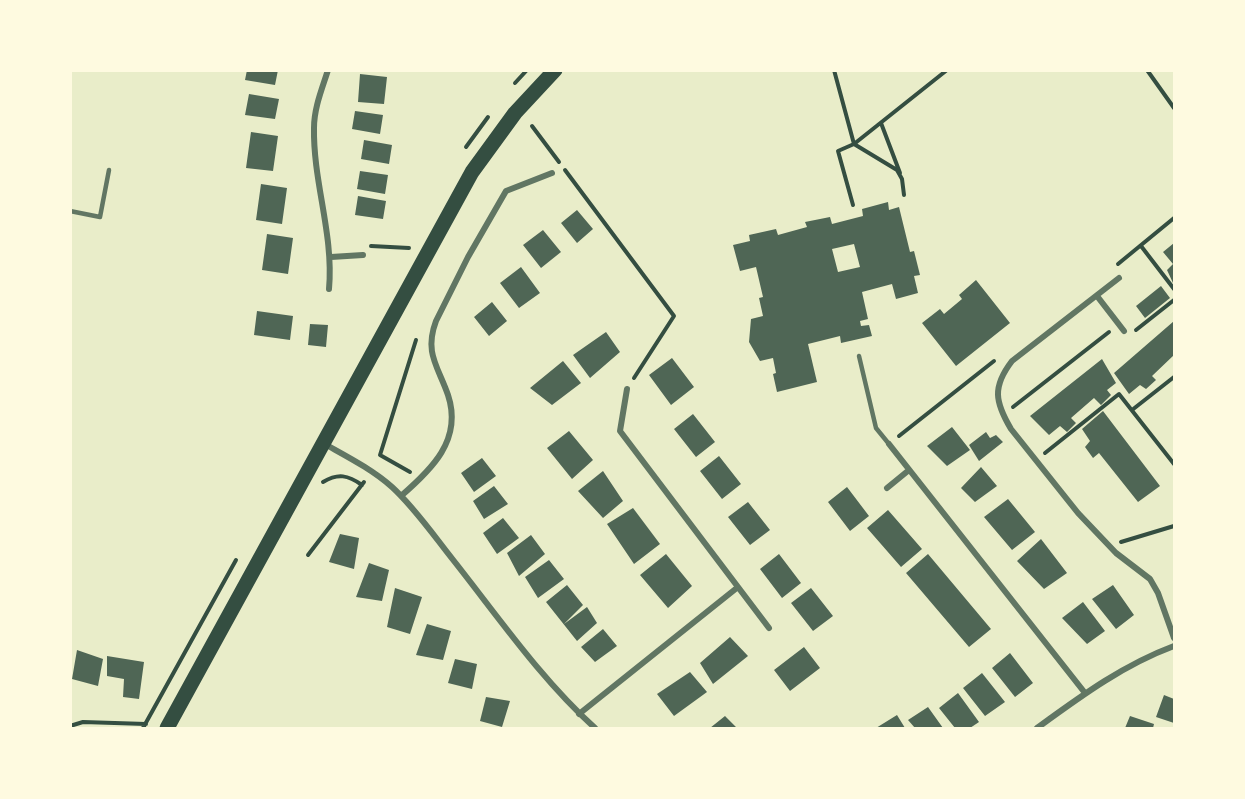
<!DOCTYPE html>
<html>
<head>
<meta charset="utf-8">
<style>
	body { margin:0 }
	#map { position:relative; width:1245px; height:799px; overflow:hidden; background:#e9edc9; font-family:Lato,sans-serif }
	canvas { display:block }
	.frame { position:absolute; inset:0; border:72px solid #fefae0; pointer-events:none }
</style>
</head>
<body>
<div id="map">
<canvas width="1245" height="799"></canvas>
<div class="frame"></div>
</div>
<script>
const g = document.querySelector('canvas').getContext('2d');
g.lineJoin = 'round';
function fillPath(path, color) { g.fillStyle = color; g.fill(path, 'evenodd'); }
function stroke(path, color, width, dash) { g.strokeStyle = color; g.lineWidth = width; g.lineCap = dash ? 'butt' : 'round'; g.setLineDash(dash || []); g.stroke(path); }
fillPath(new Path2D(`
	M247,70H278L275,85L245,80Z
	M360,74L387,77L384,104L358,102Z
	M249,94L279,99L275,119L245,115Z
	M355,111L383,115L380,134L352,129Z
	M251,132L278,136L273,171L246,168Z
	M364,140L392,145L389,164L361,159Z
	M360,171L388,175L385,194L357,189Z
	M261,184L287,188L282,224L256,220Z
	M358,196L386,201L383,219L355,215Z
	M888,202L889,210L899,207L910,252L914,251L920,275L914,276L918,293L896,299L892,284L862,292L868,319L860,321L861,326L869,325L872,336L841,343L840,336L808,344L817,382L777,392L773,374L776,373L773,358L760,361L749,342L751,319L763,316L759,298L763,297L756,267L740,271L733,245L750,241L749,235L776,229L778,235L807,227L805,222L830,217L832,224L863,216L862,209ZM854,244L860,267L838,272L832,249Z
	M577,210L593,229L577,243L561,223Z
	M543,230L561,252L541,268L523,245Z
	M267,234L293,238L288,274L262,270Z
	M1174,243V281L1173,283L1167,270L1173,264L1163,252Z
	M521,267L540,293L519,308L500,283Z
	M976,280L1010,323L956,366L922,323L940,309L944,314L962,299L959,295Z
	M1161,286L1170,298L1145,318L1136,306Z
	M492,302L507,321L489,336L474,317Z
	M257,311L293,316L290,340L254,335Z
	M1174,321V355L1152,376L1156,380L1146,389L1140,385L1129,394L1114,373Z
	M310,324L328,325L326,347L308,345Z
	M606,332L620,352L590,378L573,355Z
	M672,358L694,387L671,405L649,375Z
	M1102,359L1116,383L1107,390L1111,395L1101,405L1094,398L1071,418L1076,423L1067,432L1060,426L1049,435L1030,416Z
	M563,361L581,383L552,405L530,388Z
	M1103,411L1160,486L1138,502L1099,453L1093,458L1085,447L1090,441L1082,429Z
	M693,414L715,442L696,457L674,429Z
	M952,427L970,450L947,466L927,446Z
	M569,431L593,460L572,479L547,448Z
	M986,432L990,438L996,435L1003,442L979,461L969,445Z
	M719,456L741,484L722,499L700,471Z
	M482,458L496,476L474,492L461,473Z
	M981,467L997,486L975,502L961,488Z
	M603,471L623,501L603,518L578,491Z
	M494,486L508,504L484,519L473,501Z
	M847,487L869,516L850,531L828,502Z
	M1008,499L1035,532L1012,550L984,517Z
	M748,502L770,530L750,545L728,517Z
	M633,508L660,544L634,564L607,524Z
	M888,510L922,549L901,567L867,528Z
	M503,518L519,538L497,554L483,533Z
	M340,534L359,538L354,569L329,562Z
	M531,535L545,554L519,576L507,553Z
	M1041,539L1067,573L1044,589L1017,561Z
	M666,554L692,586L668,608L640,575Z
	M779,554L801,583L782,598L760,569Z
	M928,554L991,629L969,647L906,573Z
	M549,560L564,579L538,598L525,577Z
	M369,563L389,570L382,601L356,597Z
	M567,585L583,605L564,624L587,607L597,623L577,641L546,602Z
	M1113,585L1134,615L1116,629L1092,599Z
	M395,588L422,597L410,634L387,627Z
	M811,588L833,616L813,631L791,603Z
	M1083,602L1105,631L1087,644L1062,618Z
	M427,624L451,631L443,660L416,655Z
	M603,629L617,646L595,662L581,647Z
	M730,637L748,656L713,684L700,663Z
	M804,647L820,668L790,691L774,670Z
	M77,650L103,659L98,686L72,679Z
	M1010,653L1033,683L1015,697L992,668Z
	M107,656L144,662L139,699L123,697L124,679L107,676Z
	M455,659L477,664L472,689L448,683Z
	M690,672L707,692L674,716L657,694Z
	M982,673L1005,702L985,716L963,688Z
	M958,693L979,722L970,728H955L939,708Z
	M1164,695L1174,699V723L1156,717Z
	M486,697L510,701L502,727L480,721Z
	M928,707L943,728H915L908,720Z
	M897,715L905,728H876Z
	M725,716L737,728H710Z
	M1130,716L1154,724L1153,728H1125Z`), '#4f6655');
stroke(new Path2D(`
	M834,70L854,144L897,170L902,179L904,195
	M1147,70L1174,108
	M515,83L527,70
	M881,123L900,173
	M532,126L559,162
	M466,147L488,117
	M565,170L674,316L634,378
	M853,205L838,151L854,144L947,70
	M371,246L409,248
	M1141,246L1174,289
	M1118,264L1174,218
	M1136,330L1174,300
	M1013,407L1109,332
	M1132,410L1174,377
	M899,436L994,361
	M1045,453L1119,394L1174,464
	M410,472L380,455L416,340
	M323,482C338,473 348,475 362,485
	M1121,542L1174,526
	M308,555L364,482
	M70,726L83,722L146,724
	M143,728L236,560`), '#344e41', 4);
stroke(new Path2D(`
	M70,211L100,217L109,170
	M859,356L876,428L889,444`), '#617663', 4.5);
stroke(new Path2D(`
	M328,70C322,89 314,108 314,128C313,182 334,235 329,289
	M331,257L363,255
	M1119,278L1012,361C992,387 995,402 1011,429L1078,513L1116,553L1150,579L1158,593L1174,638
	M1097,296L1124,331
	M627,389L620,431L769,628
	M323,443C346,456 372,469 392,487C415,508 434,536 454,561C499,618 541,679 595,728
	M889,444L1085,693
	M887,488L909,470
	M401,496C431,470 463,440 448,395C438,366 424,353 436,321L468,257L506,191L552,173
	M579,714L738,587
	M1037,728C1081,696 1123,665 1174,646`), '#617663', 6);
stroke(new Path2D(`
	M167,728L472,172L515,113L555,70`), '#344e41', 15);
</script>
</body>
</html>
